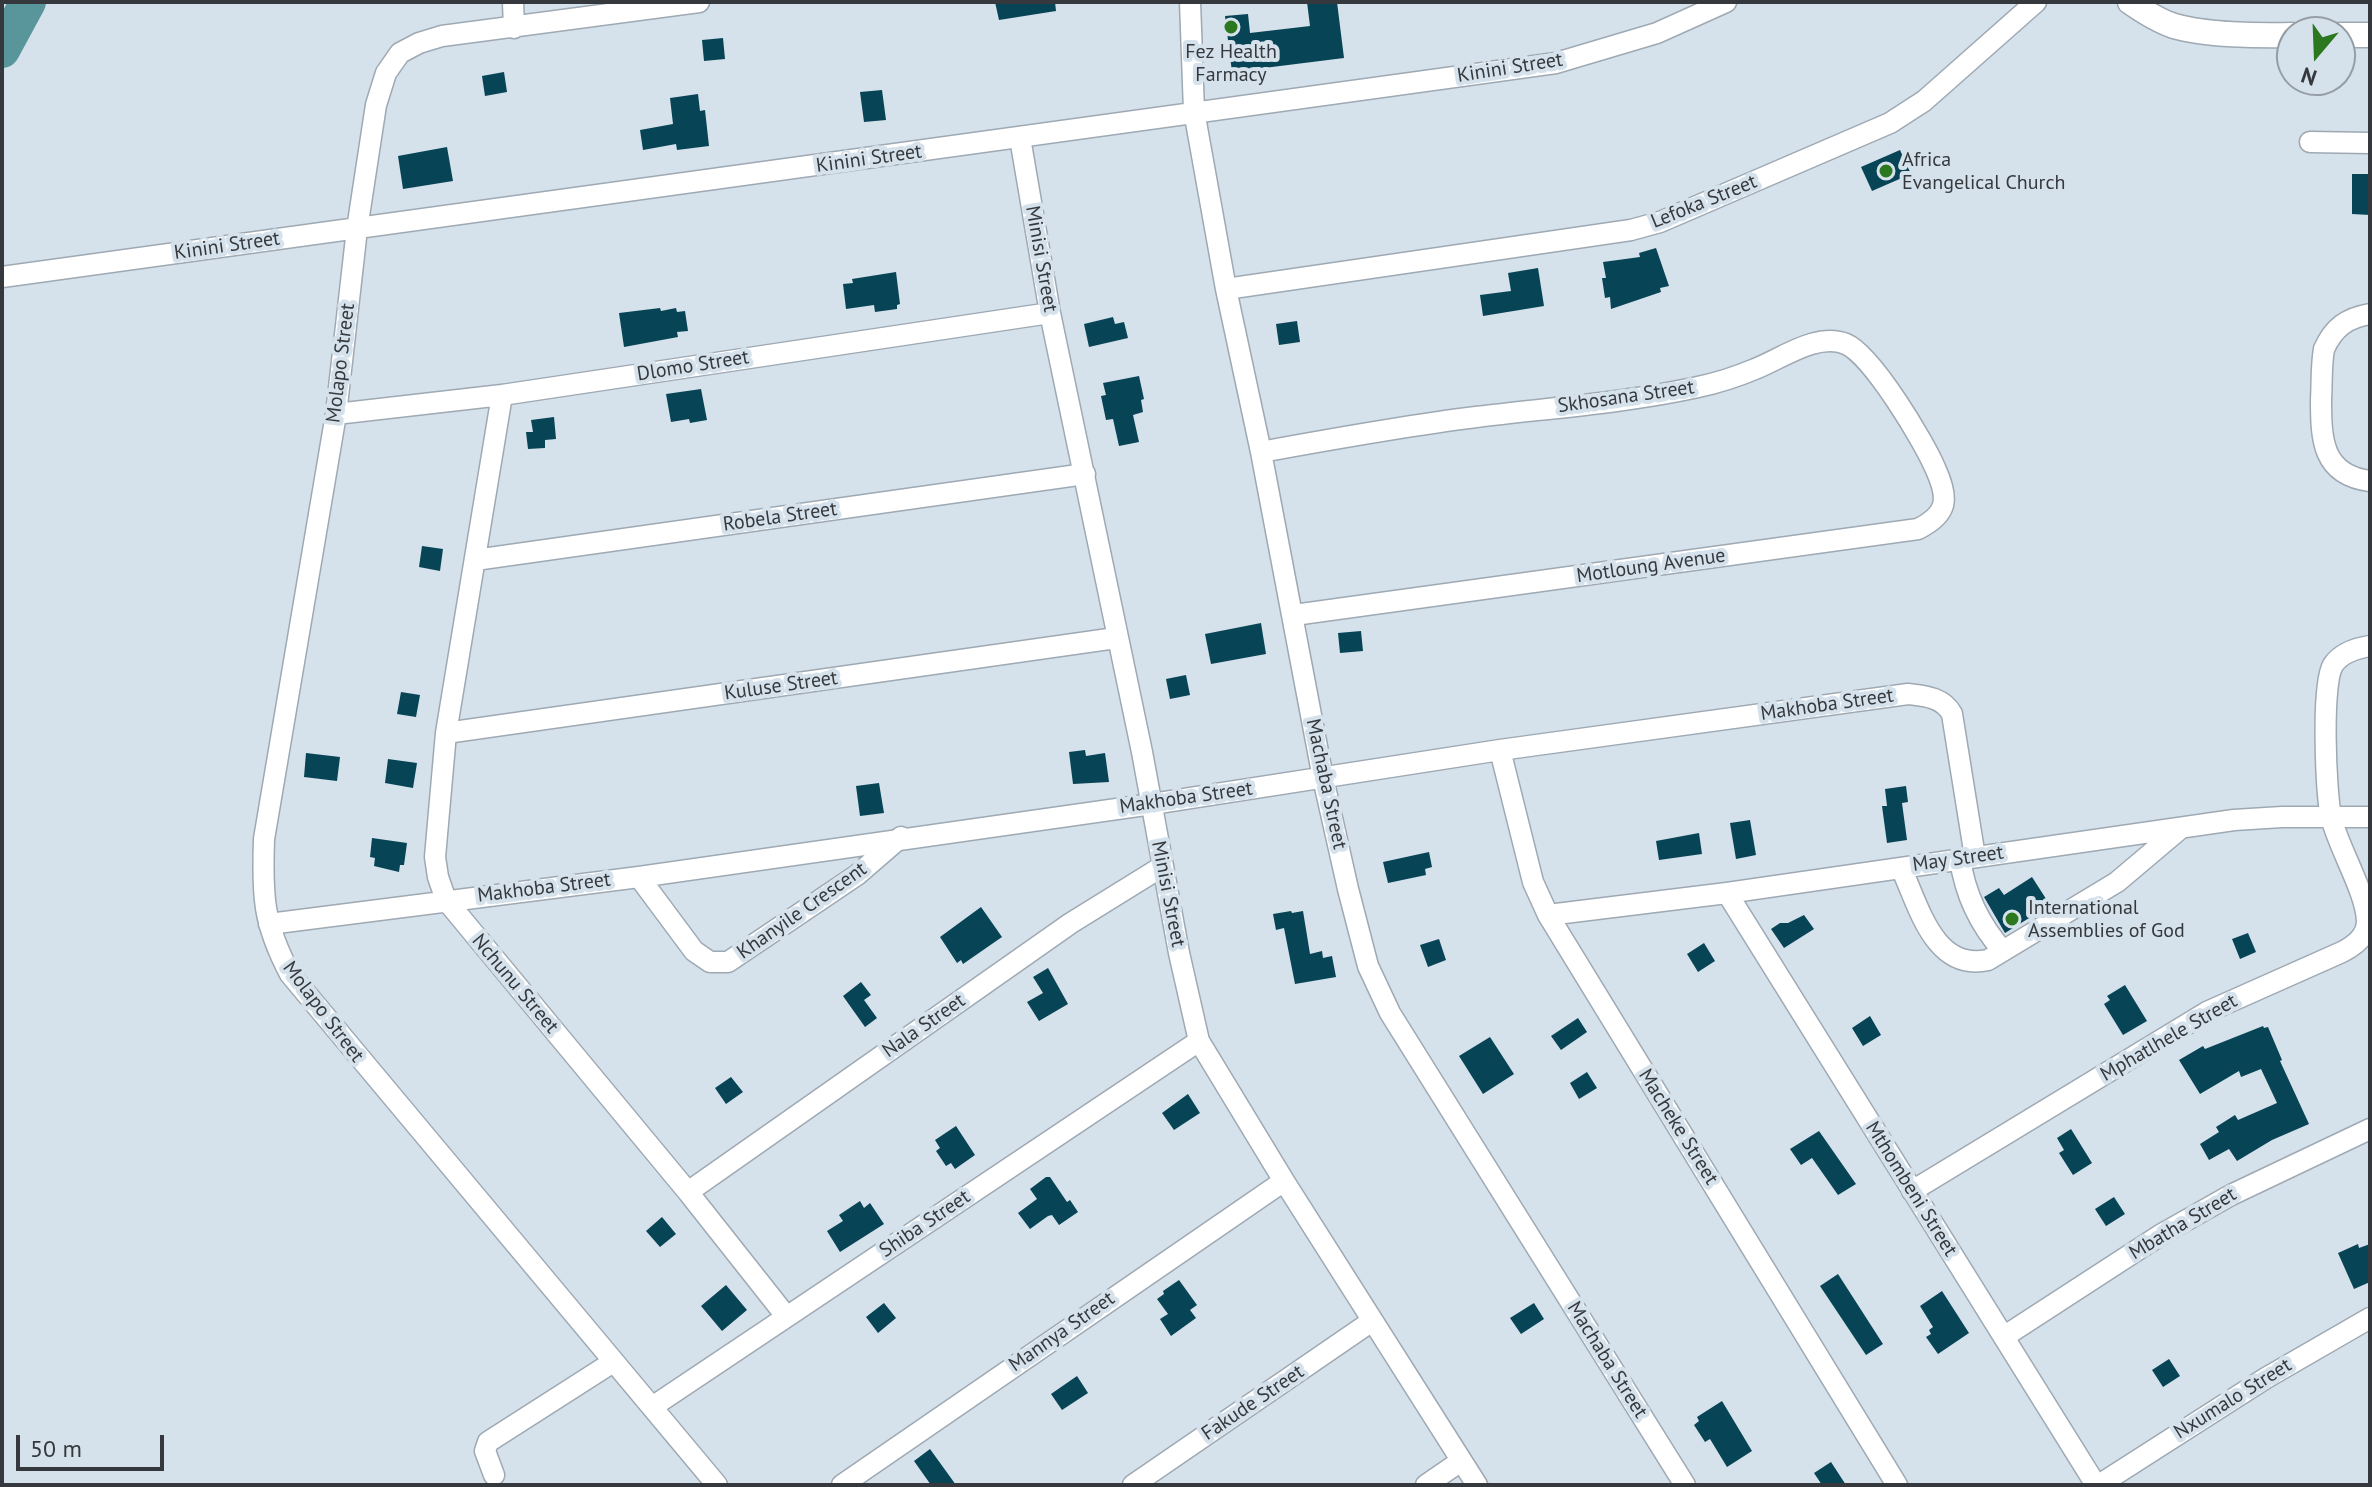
<!DOCTYPE html>
<html>
<head>
<meta charset="utf-8">
<style>
	body { margin:0 }
	#map { position:relative; width:2372px; height:1487px; overflow:hidden; background:#d5e1eb; font-family:"PT Sans",sans-serif }
	canvas { display:block }
	.frame { position:absolute; inset:0; border:4px solid #35393d; pointer-events:none }
	.north { position:absolute; left:2276px; top:16px; width:80px; height:80px; box-sizing:border-box; background:#d5e1eb; border:2px solid #959ea5; border-radius:50%; rotate:199deg; font-size:22px; font-weight:700; line-height:32px; text-align:center; color:#35393d }
	.north::after { content:''; display:block; margin:auto; width:28px; height:36px; background:#2c781e; clip-path:polygon(50% 0,100% 100%,50% 72%,0 100%) }
	.scale { position:absolute; left:16px; top:1435px; width:148px; height:36px; box-sizing:border-box; border:4px solid #35393d; border-top:0; padding-left:10px; font-size:24px; line-height:28px; white-space:nowrap; color:#35393d; -webkit-text-stroke:6px #d5e1eb; paint-order:stroke }
</style>
</head>
<body>
<div id="map">
<canvas width="2372" height="1487"></canvas>
<div class="frame"></div>
<div class="north">N</div>
<div class="scale">50 m</div>
</div>
<script>
const g = document.querySelector('canvas').getContext('2d');
g.lineJoin = 'round';
function stroke(path, color, width, dash) { g.strokeStyle = color; g.lineWidth = width; g.lineCap = dash ? 'butt' : 'round'; g.setLineDash(dash || []); g.stroke(path); }
function fillPath(path, color) { g.fillStyle = color; g.fill(path, 'evenodd'); }
function label(font, color, halo, rows, align = 'center') {
  g.font = font + ' "PT Sans",sans-serif'; g.lineWidth = 8; g.setLineDash([]); g.textBaseline = 'middle'; g.strokeStyle = halo; g.fillStyle = color; for (const [text, x, y, turn = 0] of rows) {
    g.save(); g.translate(x, y); g.rotate((+turn || 0) * Math.PI / 180); g.textAlign = isNaN(turn) ? turn : align; if (halo) g.strokeText(text, 0, 0); g.fillText(text, 0, 0); g.restore();
  }
}
stroke(new Path2D(`
	M2,50L28,2`), '#58969c', 36);
fillPath(new Path2D(`
	M995,2H1055L1056,11L999,20Z
	M1307,2H1337L1344,58L1232,72L1225,16L1248,14L1250,33L1310,26Z
	M723,38L725,59L704,61L702,40Z
	M504,72L507,92L485,96L482,76Z
	M882,90L886,120L864,122L860,92Z
	M698,94L700,111L705,110L709,146L677,150L676,144L643,150L640,130L673,124L670,98Z
	M447,147L453,181L403,189L398,156Z
	M1900,150L1911,174L1872,191L1861,167Z
	M2352,174H2370V215L2352,214Z
	M1656,248L1669,286L1660,288L1661,292L1611,309L1610,297L1605,298L1602,278H1606L1603,262L1640,257L1639,253Z
	M1538,268L1544,306L1483,316L1480,295L1511,291L1508,273Z
	M896,272L900,304L897,305V309L875,312L874,305L846,309L843,284L853,283L852,279Z
	M660,308L661,311L676,308L677,312L685,311L688,331L677,332L678,337L624,347L619,313Z
	M1113,317L1115,324L1124,322L1128,338L1089,347L1084,324Z
	M1297,321L1300,342L1279,345L1276,324Z
	M1139,376L1144,399L1141,400L1143,412L1133,415L1139,442L1119,446L1113,419L1106,420L1101,396L1106,395L1103,383Z
	M701,389L707,420L690,423L689,419L671,422L666,394Z
	M554,417L556,439L545,440V448L528,449L526,432H533L531,420Z
	M422,546L443,549L440,571L419,567Z
	M1261,623L1266,654L1211,664L1205,634Z
	M1361,631L1363,651L1340,653L1338,633Z
	M1186,675L1190,695L1170,699L1166,679Z
	M401,692L420,695L416,717L397,714Z
	M1085,750L1086,756L1105,753L1109,782L1073,784L1069,752Z
	M306,753L340,757L337,781L304,777Z
	M388,759L417,763L413,788L385,783Z
	M879,783L884,813L860,816L856,786Z
	M1906,786L1908,802L1902,803L1907,840L1887,843L1882,806H1887L1885,789Z
	M1750,820L1756,855L1736,859L1730,823Z
	M1699,833L1702,854L1659,860L1656,841Z
	M372,838L407,843L404,865H400L399,872L374,866L375,858L370,857Z
	M1429,852L1432,867L1425,869L1426,875L1388,883L1383,862Z
	M2032,877L2050,905L2005,933L1984,897L1999,888L2004,895Z
	M981,907L1002,937L963,964L961,960L957,963L940,937Z
	M1291,911L1292,913L1303,911L1310,954L1322,951L1323,958L1332,956L1336,977L1295,984L1284,928L1276,930L1273,914Z
	M1804,915L1814,929L1784,948L1771,929L1780,923H1788Z
	M2248,933L2256,952L2240,959L2232,939Z
	M1439,939L1446,960L1428,967L1420,945Z
	M1704,943L1715,961L1698,972L1687,954Z
	M1048,968L1068,1004L1039,1021L1027,1002L1043,993L1033,977Z
	M861,982L871,995L864,1000L877,1018L865,1027L843,996Z
	M2125,985L2147,1021L2123,1035L2104,1004L2110,1000L2107,996Z
	M1870,1016L1881,1035L1863,1046L1852,1028Z
	M1578,1018L1587,1032L1561,1050L1551,1036Z
	M2263,1026L2264,1028L2268,1027L2282,1060L2280,1061L2309,1124L2272,1140L2237,1161L2229,1149L2209,1160L2200,1144L2219,1132L2216,1127L2235,1115L2238,1120L2277,1103L2261,1069L2241,1077L2239,1071L2200,1094L2179,1060L2203,1046L2205,1049Z
	M1490,1037L1514,1074L1483,1094L1459,1056Z
	M1587,1072L1597,1088L1579,1099L1570,1083Z
	M731,1077L743,1092L726,1104L715,1088Z
	M1188,1094L1200,1113L1174,1130L1162,1113Z
	M956,1126L975,1155L955,1169L951,1163L946,1166L936,1151L940,1148L935,1140Z
	M2071,1129L2092,1163L2073,1175L2059,1153L2064,1150L2057,1138Z
	M1819,1131L1856,1184L1838,1195L1812,1158L1801,1165L1790,1149Z
	M1046,1177H1050L1067,1202L1070,1200L1078,1212L1059,1225L1052,1215L1048,1216L1030,1229L1018,1213L1037,1199L1030,1189Z
	M2114,1197L2125,1214L2106,1226L2095,1209Z
	M860,1201L864,1208L870,1203L884,1224L840,1252L827,1231L843,1221L839,1215Z
	M662,1217L676,1234L660,1247L646,1231Z
	M2358,1244L2359,1248L2370,1244V1282L2354,1289L2338,1253Z
	M1838,1274L1883,1344L1866,1355L1820,1286Z
	M1179,1280L1197,1305L1190,1310L1196,1318L1171,1336L1160,1319L1168,1314L1157,1299L1164,1294L1163,1291Z
	M726,1285L747,1310L722,1331L701,1306Z
	M1942,1291L1969,1333L1938,1354L1926,1337L1931,1334L1929,1330L1933,1327L1920,1306Z
	M884,1303L896,1318L878,1333L866,1317Z
	M1534,1303L1544,1319L1521,1334L1510,1318Z
	M2169,1359L2180,1376L2163,1387L2152,1370Z
	M1077,1376L1088,1393L1062,1410L1051,1394Z
	M1722,1401L1752,1451L1727,1467L1710,1439L1705,1442L1694,1425L1699,1421L1697,1417Z
	M930,1449L956,1485H931L914,1461Z
	M1831,1462L1846,1485H1822L1814,1473Z`), '#074456');
const minor = new Path2D(`
	M513,2L514,28
	M699,2L442,36L419,43L400,53L386,73L376,105L357,229L336,414L264,839C262,896 263,923 290,974L717,1485
	M1190,2L1194,111L1226,289L1261,452L1323,778L1348,889L1368,966L1390,1013L1685,1485
	M1020,138L1050,313L1142,752L1179,953L1199,1041L1284,1181L1477,1485
	M2310,142L2370,143
	M2,277L1556,63L1657,33L1726,2
	M1226,289L1631,230L1660,222L1890,123L1924,101L2036,2
	M2370,314C2347,318 2334,327 2324,349C2321,366 2322,382 2321,400C2321,439 2322,475 2370,481
	M502,395L446,733L435,857L438,877L446,900L688,1192L786,1316
	M336,414L502,395L1050,313
	M1261,452C1332,439 1404,426 1476,417C1549,408 1625,403 1698,387C1717,383 1736,377 1755,369C1781,359 1817,332 1846,344C1872,355 1925,443 1936,470C1949,499 1948,514 1918,529L1294,615
	M475,560L1085,474
	M446,733L1116,638
	M1500,750L1533,882L1548,915L1897,1485
	M1960,859C1965,894 1979,924 2003,951
	M1901,868C1919,906 1934,972 1988,960L2117,882L2181,828
	M639,877L694,951L710,962H728L857,875L901,837
	M1727,893L2096,1485
	M1548,915L1727,893L2234,820L2282,817H2370
	M269,924L639,877L1152,804L1500,750L1908,694C1924,696 1943,697 1952,714L1975,857
	M1912,1191L2207,1012L2342,952C2354,946 2367,937 2367,921C2366,892 2338,847 2331,817C2326,792 2321,685 2333,665C2341,653 2357,648 2370,646
	M688,1192L1071,923L1163,866
	M2005,1336L2162,1234L2231,1195L2370,1129
	M652,1407L1199,1041
	M494,1475L485,1451L488,1442L613,1362
	M842,1485L1284,1181
	M1133,1485L1372,1321
	M1426,1485L1461,1461
	M2099,1485L2266,1378L2370,1318`);
const major = new Path2D(`
	M2130,2C2143,11 2158,21 2174,26C2205,35 2259,36 2292,35
	M2340,35H2370`);
stroke(minor, '#9ea9b3', 23);
stroke(major, '#9ea9b3', 27);
stroke(minor, '#fff', 20);
stroke(major, '#fff', 24);
for (const [x, y, r, color] of [
	[1231,27,8,"#2c781e"],
	[1886,171,8,"#2c781e"],
	[2012,919,8,"#2c781e"]
]) { const dot = new Path2D(); dot.arc(x, y, r, 0, 2 * Math.PI); g.fillStyle = color; g.fill(dot); stroke(dot, '#d5e1eb', 3); }
label('20px', '#35393d', '#d5e1eb', [
	["Fez Health",1231,52,"center"],
	["Farmacy",1231,75,"center"],
	["Africa",1902,160],
	["Evangelical Church",1902,183],
	["International",2028,908],
	["Assemblies of God",2028,931]
], 'left');
label('20px', '#35393d', '#d5e1eb', [
	["Kinini Street",1510,68,-9],
	["Kinini Street",869,159,-8],
	["Lefoka Street",1704,202,-22],
	["Kinini Street",227,246,-8],
	["Minisi Street",1041,259,80],
	["Molapo Street",341,363,-83],
	["Dlomo Street",693,366,-9],
	["Skhosana Street",1626,397,-8],
	["Robela Street",780,517,-8],
	["Motloung Avenue",1651,566,-8],
	["Kuluse Street",781,686,-8],
	["Makhoba Street",1827,705,-8],
	["Machaba Street",1326,784,78],
	["Makhoba Street",1186,798,-8],
	["May Street",1958,859,-8],
	["Makhoba Street",544,888,-7],
	["Minisi Street",1168,894,79],
	["Khanyile Crescent",802,911,-35],
	["Nchunu Street",515,984,50],
	["Molapo Street",323,1012,53],
	["Nala Street",924,1026,-35],
	["Mphatlhele Street",2169,1038,-30],
	["Macheke Street",1678,1127,58],
	["Mthombeni Street",1911,1189,58],
	["Shiba Street",925,1224,-34],
	["Mbatha Street",2183,1224,-31],
	["Mannya Street",1062,1332,-35],
	["Machaba Street",1607,1360,58],
	["Nxumalo Street",2233,1399,-32],
	["Fakude Street",1253,1403,-34]
]);
</script>
</body>
</html>
